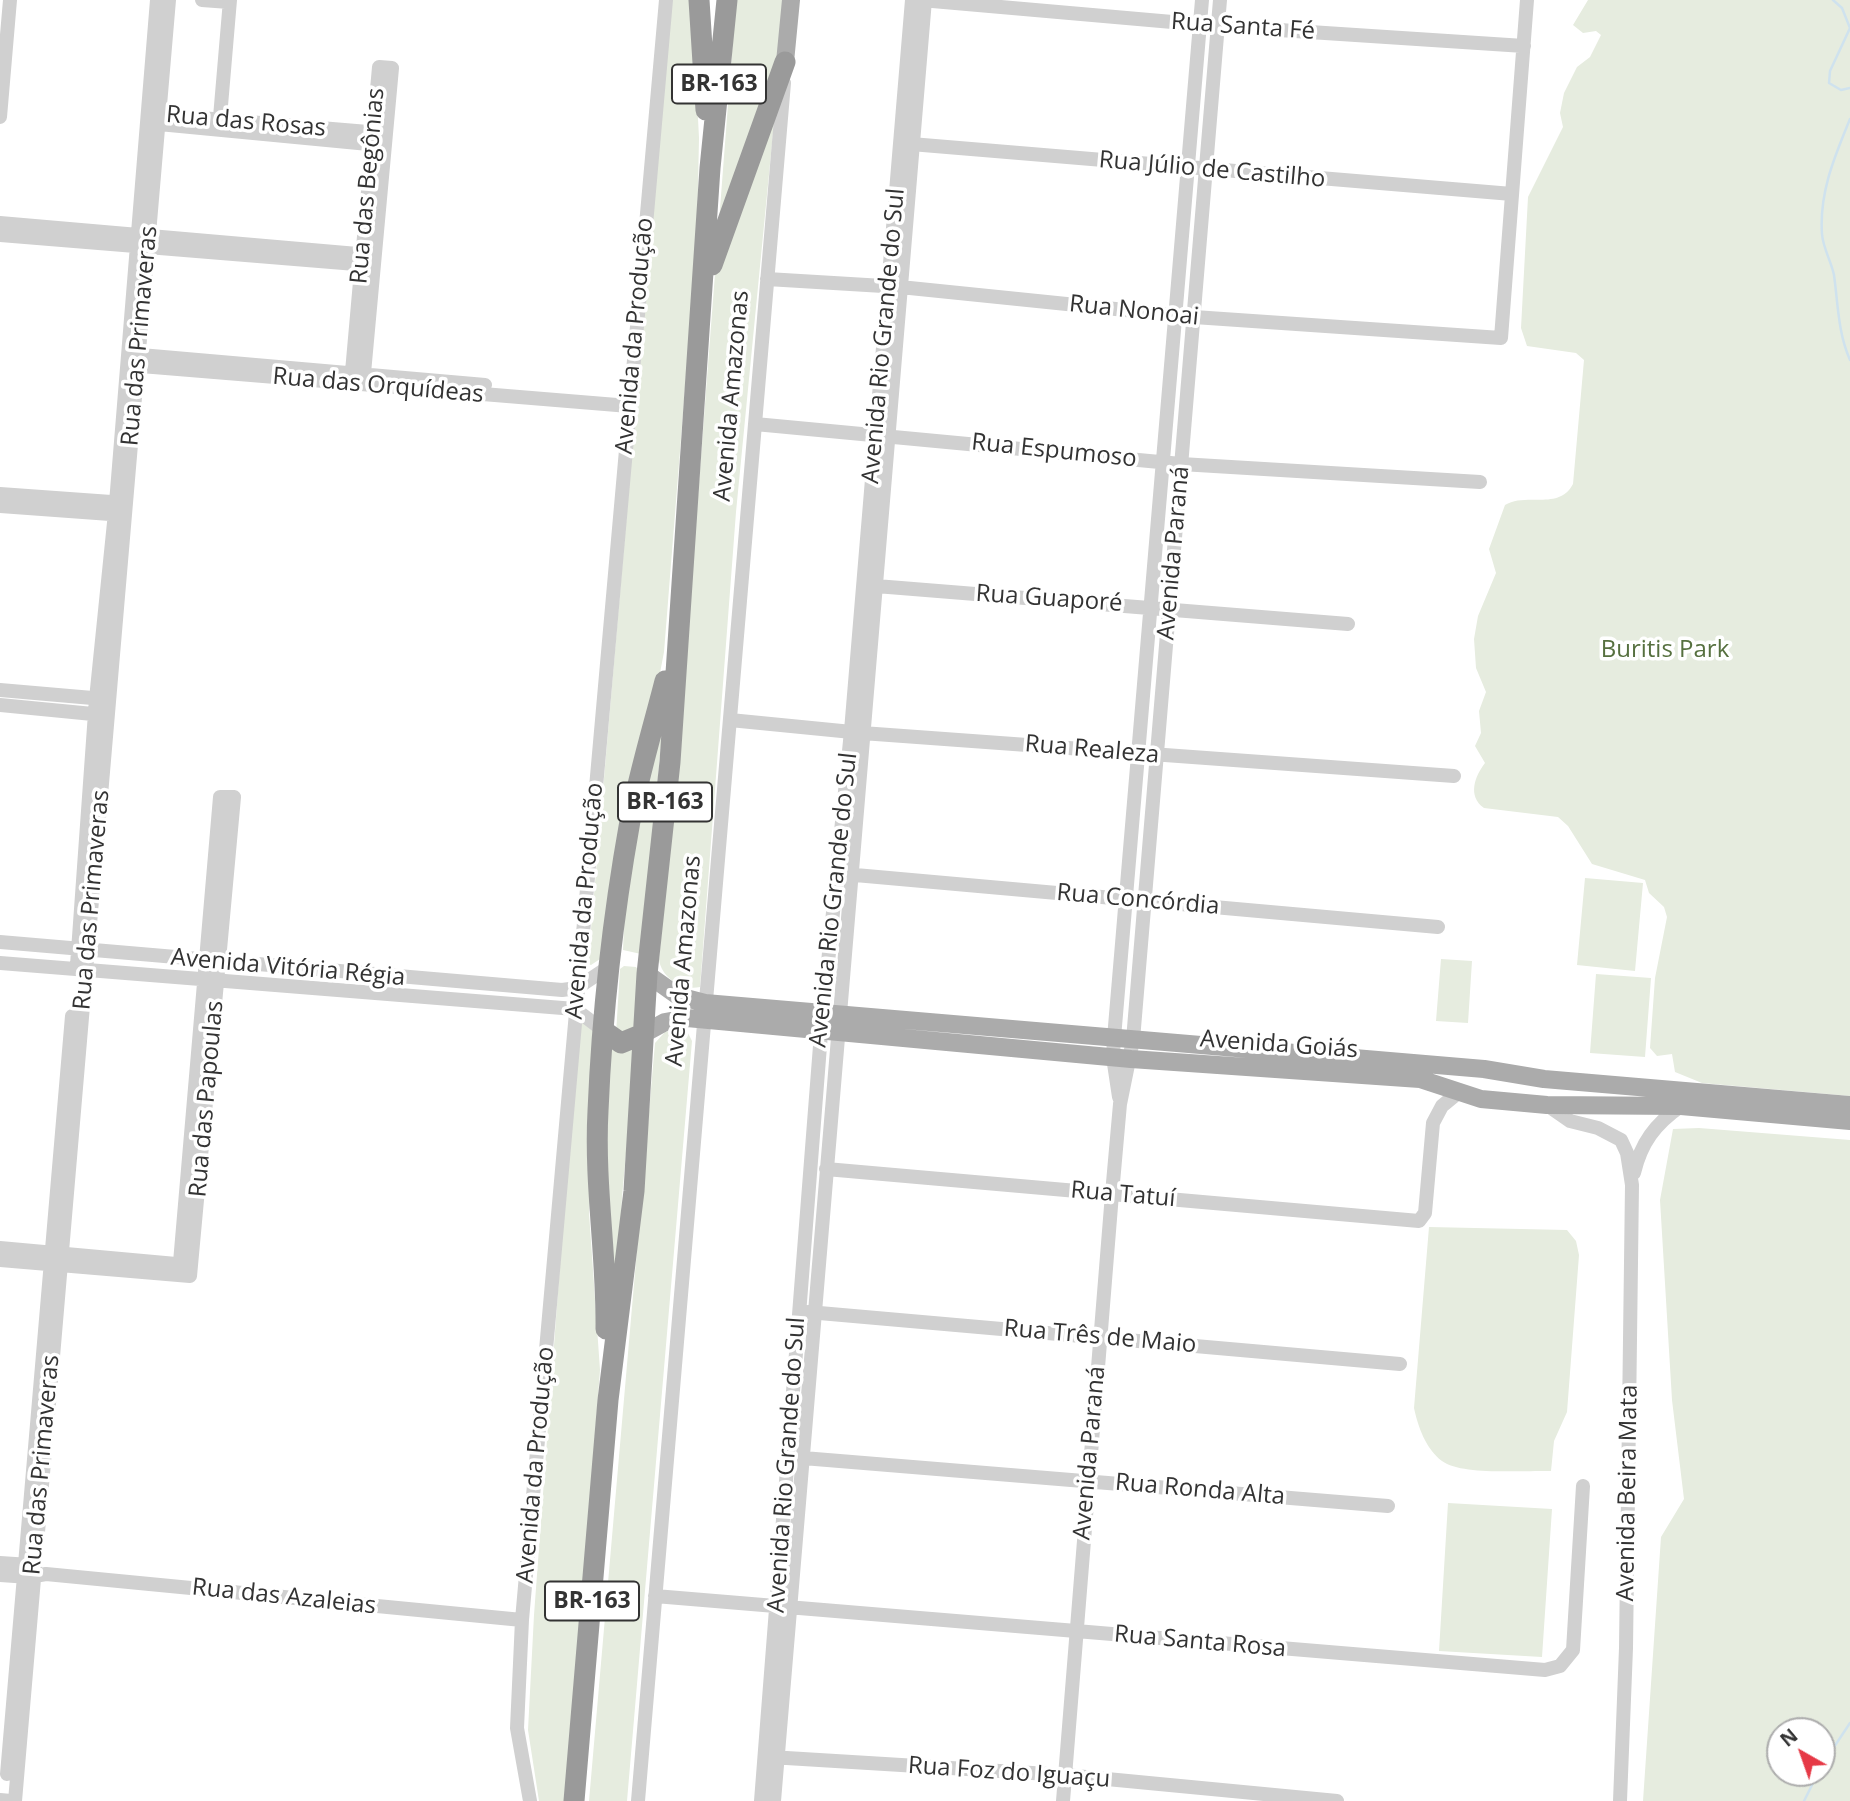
<!DOCTYPE html>
<html>
<head>
<meta charset="utf-8">
<style>
	body { margin:0 }
	#map { position:relative; width:1850px; height:1801px; overflow:hidden; background:#fff; font-family:"Open Sans",sans-serif }
	canvas { display:block }
	.north { position:absolute; left:1766px; top:1717px; width:70px; height:70px; box-sizing:border-box; background:#fff; border:2px solid #adadad; border-radius:50%; rotate:320deg; font-size:19px; font-weight:700; line-height:28px; text-align:center; color:#333 }
	.north::after { content:''; display:block; margin:auto; width:24px; height:32px; background:#e63946; clip-path:polygon(50% 0,100% 100%,50% 72%,0 100%) }
</style>
</head>
<body>
<div id="map">
<canvas width="1850" height="1801"></canvas>
<div class="north">N</div>
</div>
<script>
const g = document.querySelector('canvas').getContext('2d');
g.lineJoin = 'round';
function fillPath(path, color) { g.fillStyle = color; g.fill(path, 'evenodd'); }
function stroke(path, color, width, dash) { g.strokeStyle = color; g.lineWidth = width; g.lineCap = dash ? 'butt' : 'round'; g.setLineDash(dash || []); g.stroke(path); }
function label(font, color, halo, rows, align = 'center') {
  g.font = font + ' "Open Sans",sans-serif'; g.lineWidth = 7; g.setLineDash([]); g.textBaseline = 'middle'; g.strokeStyle = halo; g.fillStyle = color; for (const [text, x, y, turn = 0] of rows) {
    g.save(); g.translate(x, y); g.rotate((+turn || 0) * Math.PI / 180); g.textAlign = isNaN(turn) ? turn : align; if (halo) g.strokeText(text, 0, 0); g.fillText(text, 0, 0); g.restore();
  }
}
fillPath(new Path2D(`
	M671,0H692L699,138L697,237L664,652L606,955L591,965L588,964Z
	M736,0H786L736,512L700,987C682,991 662,978 659,960L680,730Z
	M1588,0H1850V1096L1702,1083L1675,1072L1672,1054L1657,1056L1650,1048L1655,978L1667,917L1664,907L1649,893L1645,880L1592,864L1568,826L1558,817L1484,808C1467,796 1475,776 1485,763L1475,746L1481,733L1479,711L1486,692L1476,668L1474,639L1478,616L1496,573L1489,549L1505,505C1526,492 1559,511 1573,484L1584,360L1576,353L1527,346L1521,328L1528,197L1563,127L1560,113L1564,93L1577,67L1590,57L1601,35L1596,31L1583,33L1573,25Z
	M666,693L641,954L623,950L626,882Z
	M1585,878L1643,883L1635,971L1577,965Z
	M1441,959L1472,961L1468,1023L1436,1021Z
	M624,966L636,967L641,974L639,1031L616,1034L620,969Z
	M1596,974L1651,978L1645,1057L1590,1053Z
	M578,1022H584L599,1035L589,1213L600,1370L567,1801H539L528,1730L534,1615Z
	M678,1028L688,1033L692,1041L627,1801H589L655,1043L665,1032Z
	M608,1042L636,1044L622,1197L617,1315L605,1249Z
	M1699,1128L1850,1140V1801H1643L1661,1537L1684,1499L1672,1400L1660,1200L1673,1129ZM1822,1731V1773H1780V1731Z
	M1429,1227L1567,1230L1576,1241L1579,1255L1567,1412L1554,1441L1551,1471C1525,1470 1462,1476 1442,1461C1426,1449 1418,1427 1414,1408Z
	M1448,1503L1552,1509L1542,1657L1439,1651Z`), '#e6ecdf');
stroke(new Path2D(`
	M1833,0L1842,8L1850,28L1830,71L1829,83L1841,90L1850,88
	M1850,119C1835,156 1819,192 1822,234C1823,248 1831,261 1834,275C1838,304 1838,333 1850,360
	M1822,1765L1850,1723
	M1804,1801L1818,1773`), '#cfe2ee', 2.5);
stroke(new Path2D(`
	M202,0L229,2
	M921,0L1218,26L1524,46
	M153,114L380,133
	M0,117L10,0
	M159,124L379,145
	M219,129L230,0
	M911,144L1512,194
	M0,223L369,255
	M0,235L368,265
	M767,279L900,287L1194,317L1501,338L1527,0
	M129,354L485,385
	M129,365L629,406
	M351,383L379,67L392,68L363,384
	M755,424L1181,464L1480,482
	M0,494L125,503
	M0,506L124,515
	M876,586L1348,624
	M0,690L104,699
	M0,705L103,715
	M730,720L862,733L1454,776
	M844,874L1438,927
	M0,942L562,990L577,988L610,966
	M0,963L575,1009L604,1031
	M77,965L96,699L116,503L157,0
	M1119,1097L1113,1057L1114,1038L1202,0
	M1547,1105L1570,1121L1598,1128L1621,1140L1627,1153L1632,1185L1626,1648L1620,1801
	M826,1169L1419,1221L1425,1213L1433,1123L1442,1106L1459,1092
	M1634,1173C1641,1143 1655,1124 1681,1106
	M0,1248L187,1265
	M0,1260L190,1276L234,797H220L179,1274
	M808,1312L1400,1364
	M803,1458L1388,1506
	M0,1563L30,1565
	M0,1575L29,1577L46,1574L522,1620
	M655,1596L1545,1670L1560,1666L1573,1650L1583,1486
	M770,1757L1065,1775L1337,1801
	M7,1774L72,1016
	M0,1800L11,1801
	M15,1801L169,0
	M530,1801L517,1728L522,1620L666,0
	M638,1801L784,83
	M761,1801L821,1033L851,731L912,0
	M774,1801L925,0
	M1063,1801L1112,1194L1120,1104L1133,1040L1220,0`), '#d0d0d0', 14);
stroke(new Path2D(`
	M785,62L791,0
	M647,974L678,996L705,1003L1484,1069L1544,1079L1850,1105
	M643,1034L665,1022L687,1018L1131,1059L1420,1079L1481,1099L1547,1105L1681,1106L1850,1121`), '#ababab', 18);
stroke(new Path2D(`
	M699,0L706,110
	M712,265L785,62
	M604,1031L621,1043L643,1034
	M606,1329C607,1256 594,1184 598,1111C602,1015 613,916 630,821C639,774 653,728 665,681
	M574,1801L608,1400L634,1191L647,974L670,762L710,168L727,0`), '#9a9a9a', 21);
for (const [x, y, w] of [
	[719,84,94],
	[665,802,94],
	[592,1601,94]
]) { const box = new Path2D(); box.roundRect(x - w / 2, y - 19.5, w, 39, 5); g.fillStyle = '#fff'; g.fill(box); stroke(box, '#333', 2); }
label('bold 23px', '#333', null, [
	["BR-163",719,84],
	["BR-163",665,802],
	["BR-163",592,1601]
]);
label('24px', '#333', '#fff', [
	["Rua Santa Fé",1243,27,4],
	["Rua das Rosas",246,122,5],
	["Rua Júlio de Castilho",1212,170,5],
	["Rua das Begônias",368,186,-85],
	["Rua Nonoai",1134,311,6],
	["Rua das Primaveras",140,336,-85],
	["Avenida da Produção",635,336,-85],
	["Avenida Rio Grande do Sul",884,336,-85],
	["Rua das Orquídeas",378,386,5],
	["Avenida Amazonas",732,396,-85],
	["Rua Espumoso",1054,451,6],
	["Avenida Paraná",1174,553,-85],
	["Rua Guaporé",1049,599,4],
	["Rua Realeza",1092,750,5],
	["Rua das Primaveras",92,900,-85],
	["Avenida Rio Grande do Sul",834,900,-84],
	["Rua Concórdia",1138,900,5],
	["Avenida da Produção",585,901,-85],
	["Avenida Amazonas",684,961,-85],
	["Avenida Vitória Régia",288,968,5],
	["Avenida Goiás",1279,1045,4],
	["Rua das Papoulas",207,1099,-85],
	["Rua Tatuí",1123,1195,5],
	["Rua Três de Maio",1100,1337,5],
	["Avenida Paraná",1090,1453,-85],
	["Rua das Primaveras",42,1465,-85],
	["Avenida da Produção",536,1465,-85],
	["Avenida Rio Grande do Sul",787,1465,-86],
	["Rua Ronda Alta",1200,1490,5],
	["Avenida Beira Mata",1628,1493,-89],
	["Rua das Azaleias",284,1597,6],
	["Rua Santa Rosa",1200,1642,5],
	["Rua Foz do Iguaçu",1009,1773,4]
]);
label('24px', '#56703f', '#fff', [
	["Buritis Park",1665,650]
]);
</script>
</body>
</html>
